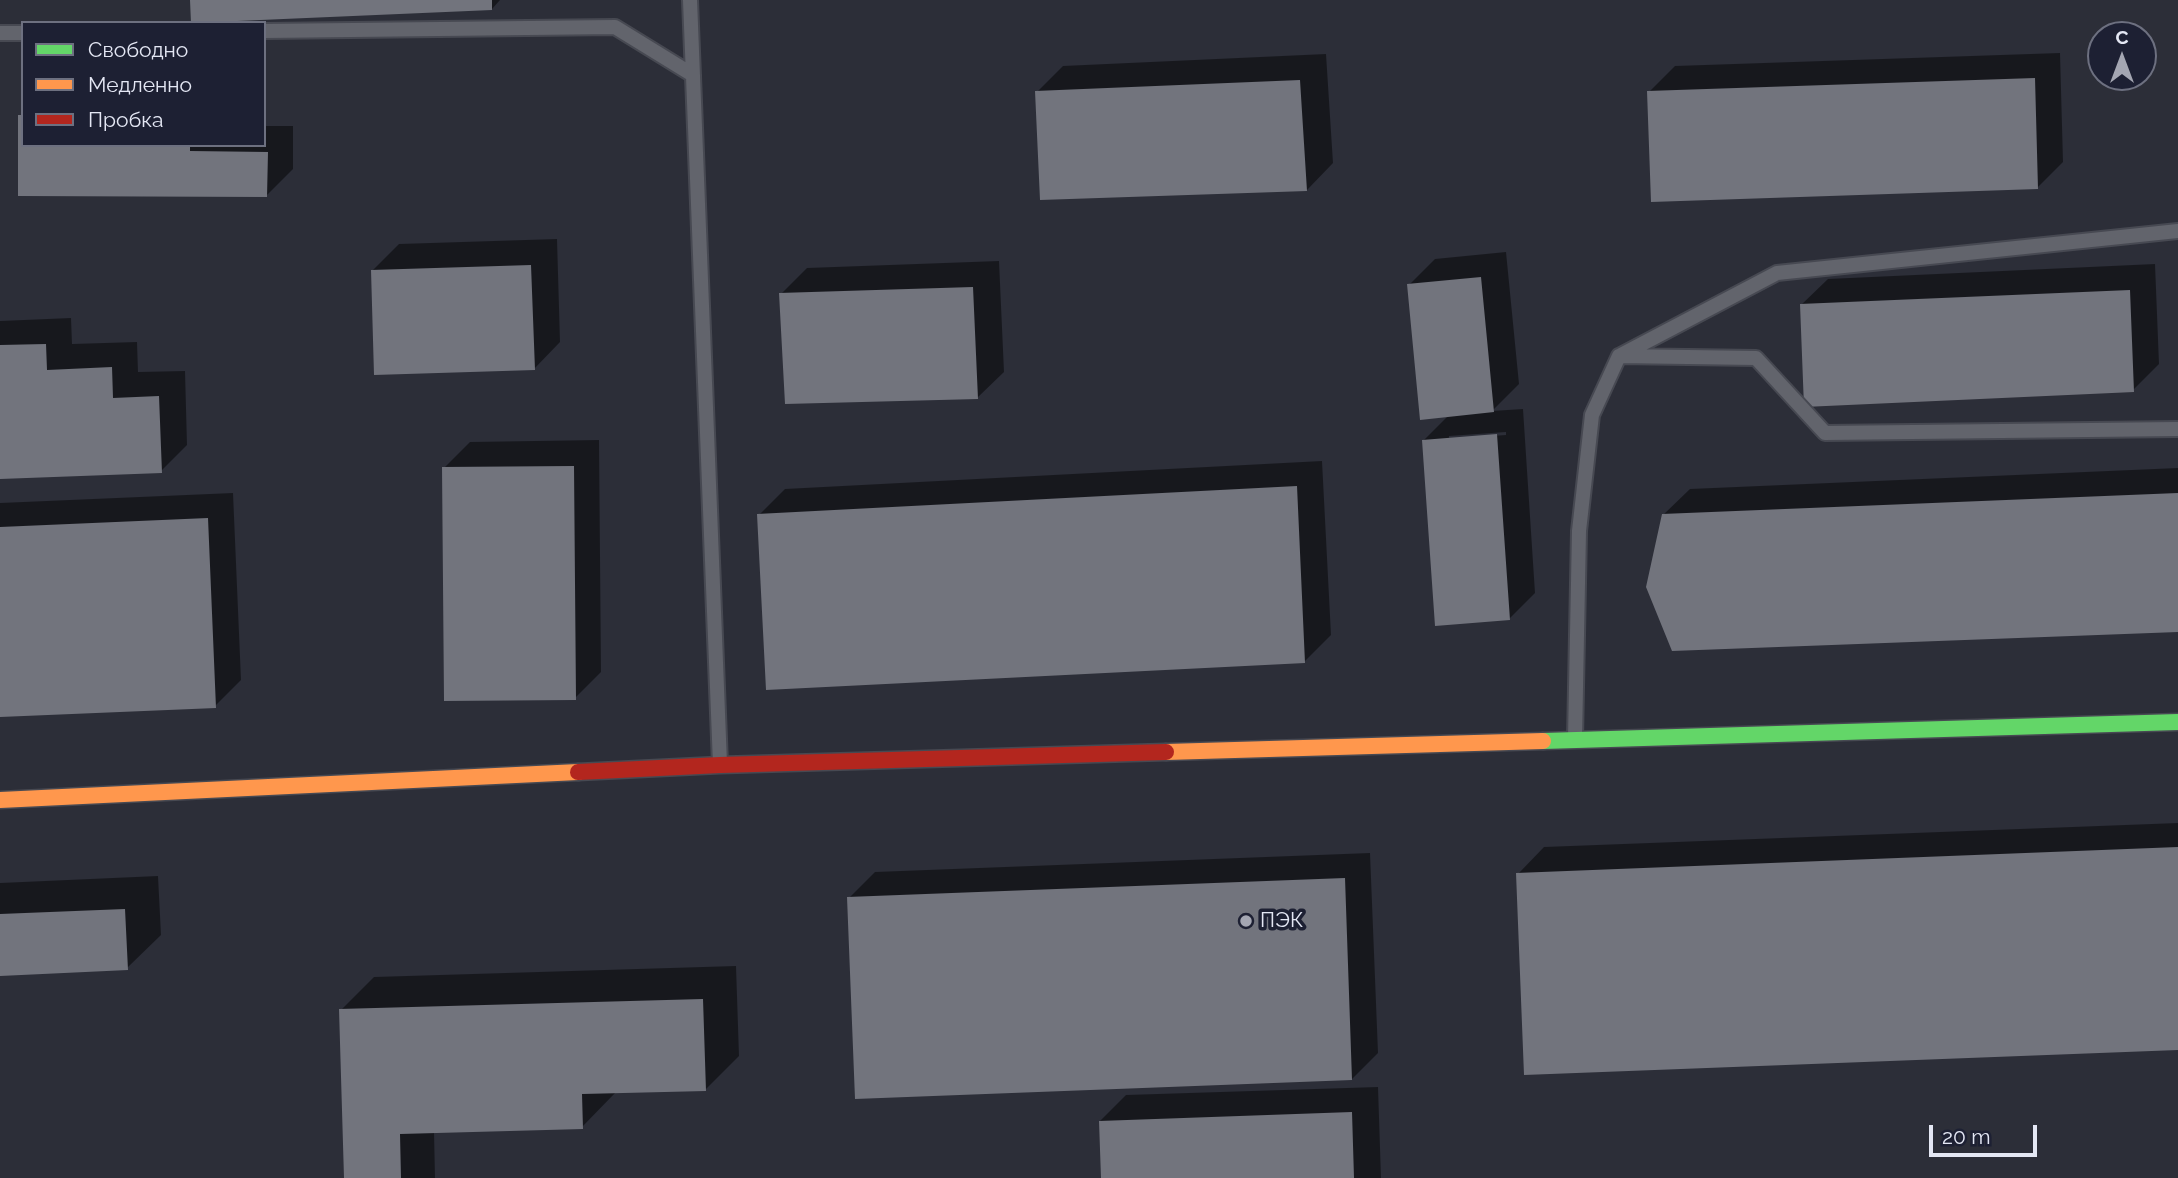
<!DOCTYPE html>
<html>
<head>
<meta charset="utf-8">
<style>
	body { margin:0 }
	#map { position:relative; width:2178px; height:1178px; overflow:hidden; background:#2c2e38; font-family:Raleway,sans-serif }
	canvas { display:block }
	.legend { position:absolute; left:21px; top:21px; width:245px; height:126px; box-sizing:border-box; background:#1d2033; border:2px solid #6d7080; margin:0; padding:9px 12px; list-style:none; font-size:21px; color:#e4e7f4 }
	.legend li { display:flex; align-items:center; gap:14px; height:35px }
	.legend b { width:35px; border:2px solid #6d7080 }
	.north { position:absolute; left:2087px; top:21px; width:70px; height:70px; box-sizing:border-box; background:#1d2033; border:2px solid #6d7080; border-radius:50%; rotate:0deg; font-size:19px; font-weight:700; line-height:28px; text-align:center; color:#e4e7f4 }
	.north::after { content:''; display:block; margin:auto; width:24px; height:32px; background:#a4a6b2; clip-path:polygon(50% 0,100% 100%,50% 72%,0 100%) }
	.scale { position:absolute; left:1929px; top:1125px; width:108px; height:32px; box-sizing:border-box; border:4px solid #e4e7f4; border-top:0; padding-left:9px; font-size:21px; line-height:24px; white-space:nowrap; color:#e4e7f4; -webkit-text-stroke:5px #1d2033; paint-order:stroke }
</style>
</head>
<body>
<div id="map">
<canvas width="2178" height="1178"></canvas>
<ul class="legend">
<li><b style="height:9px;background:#63d668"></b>Свободно</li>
<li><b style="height:9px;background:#ff974d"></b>Медленно</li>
<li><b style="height:9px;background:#b3261e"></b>Пробка</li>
</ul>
<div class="north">С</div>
<div class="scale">20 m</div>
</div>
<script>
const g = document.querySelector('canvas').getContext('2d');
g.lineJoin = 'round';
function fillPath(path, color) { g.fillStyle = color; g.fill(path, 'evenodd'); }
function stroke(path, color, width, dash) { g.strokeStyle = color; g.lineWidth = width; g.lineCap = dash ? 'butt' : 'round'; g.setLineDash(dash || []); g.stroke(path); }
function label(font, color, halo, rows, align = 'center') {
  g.font = font + ' Raleway,sans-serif'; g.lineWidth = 7; g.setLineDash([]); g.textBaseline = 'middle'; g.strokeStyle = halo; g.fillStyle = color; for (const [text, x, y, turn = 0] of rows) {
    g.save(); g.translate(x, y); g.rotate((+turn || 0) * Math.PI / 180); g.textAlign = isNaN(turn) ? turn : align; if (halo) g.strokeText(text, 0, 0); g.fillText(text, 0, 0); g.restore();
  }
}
fillPath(new Path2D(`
	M191,0H500L492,9Z
	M2060,53L2063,162L2037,188L1649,92L1675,66Z
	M1326,54L1333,163L1307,190L1037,92L1063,66Z
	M23,113V145H264V126H293V169L267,195L20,194V116Z
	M557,239L560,342L534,369L373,270L399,244Z
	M1506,252L1519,384L1492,411L1523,409L1535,593L1509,619L1424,440L1449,415L1409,285L1435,259ZM1506,432V435L1449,439V436Z
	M999,261L1004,372L977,398L781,294L807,268Z
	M2155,264L2159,364L2133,390L1801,305L1828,279Z
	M71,318L72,344L137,342L138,372L185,371L187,445L161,471L0,477V321Z
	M599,440L601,672L575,698L444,468L470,442Z
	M1322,461L1331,635L1305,661L759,515L785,489Z
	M2178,468V631L1663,515L1690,489Z
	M233,493L241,680L215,706L0,715V503Z
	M2178,823V1048L1518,874L1544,847Z
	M1370,853L1378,1053L1352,1079L849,898L875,872Z
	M158,876L161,935L127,968L0,974V883Z
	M736,966L739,1056L705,1090L616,1092L582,1127L434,1131L435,1178H345L341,1010L374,977Z
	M1378,1087L1381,1178H1102L1100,1121L1126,1095Z`), '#0007');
fillPath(new Path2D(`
	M190,0H492V10L191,23Z
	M2035,78L2038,189L1651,202L1647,91Z
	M1300,80L1307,191L1040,200L1035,91Z
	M18,115H23V145H190V151L268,152L267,197L18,196Z
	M531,265L535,370L374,375L371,270Z
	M1481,277L1494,412L1420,420L1407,284Z
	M973,287L978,399L785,404L779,293Z
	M2130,290L2134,392L1804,407L1800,304Z
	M46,344L47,370L112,367L113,398L159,396L162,473L0,479V345Z
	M1497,434L1510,620L1435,626L1422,440Z
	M574,466L576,700L444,701L442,467Z
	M1297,486L1305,663L766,690L757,514Z
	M2178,493V632L1672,651L1646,587L1662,514Z
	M208,518L216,708L0,717V527Z
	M2178,847V1050L1524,1075L1516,873Z
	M1345,878L1352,1080L855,1099L847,897Z
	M125,909L128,970L0,976V914Z
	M703,999L706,1091L582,1094L583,1129L400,1134L401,1178H344L339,1009Z
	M1352,1112L1354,1178H1101L1099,1121Z`), '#72747d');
const lane = new Path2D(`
	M690,0L720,764
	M264,31L615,27L693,75
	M0,33H23
	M1621,355L1777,273L2178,231
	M1575,739L1579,531L1592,415L1619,356L1756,358L1825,433L2178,429`);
const fast = new Path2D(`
	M1543,741L2178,722`);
const slow = new Path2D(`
	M1166,752L1543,741
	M0,800L578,772`);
const jam = new Path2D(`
	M578,772L720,765L1166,752`);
stroke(lane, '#474952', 18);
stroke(fast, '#474952', 19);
stroke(slow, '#474952', 19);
stroke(jam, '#474952', 19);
stroke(lane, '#62646c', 14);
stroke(fast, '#63d668', 16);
stroke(slow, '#ff974d', 16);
stroke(jam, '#b3261e', 16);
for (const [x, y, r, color] of [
	[1246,921,7,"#a4a6b2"]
]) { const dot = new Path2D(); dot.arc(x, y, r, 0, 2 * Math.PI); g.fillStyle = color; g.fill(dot); stroke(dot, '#1d2033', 2.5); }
label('21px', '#e4e7f4', '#1d2033', [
	["ПЭК",1260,921]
], 'left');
</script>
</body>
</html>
